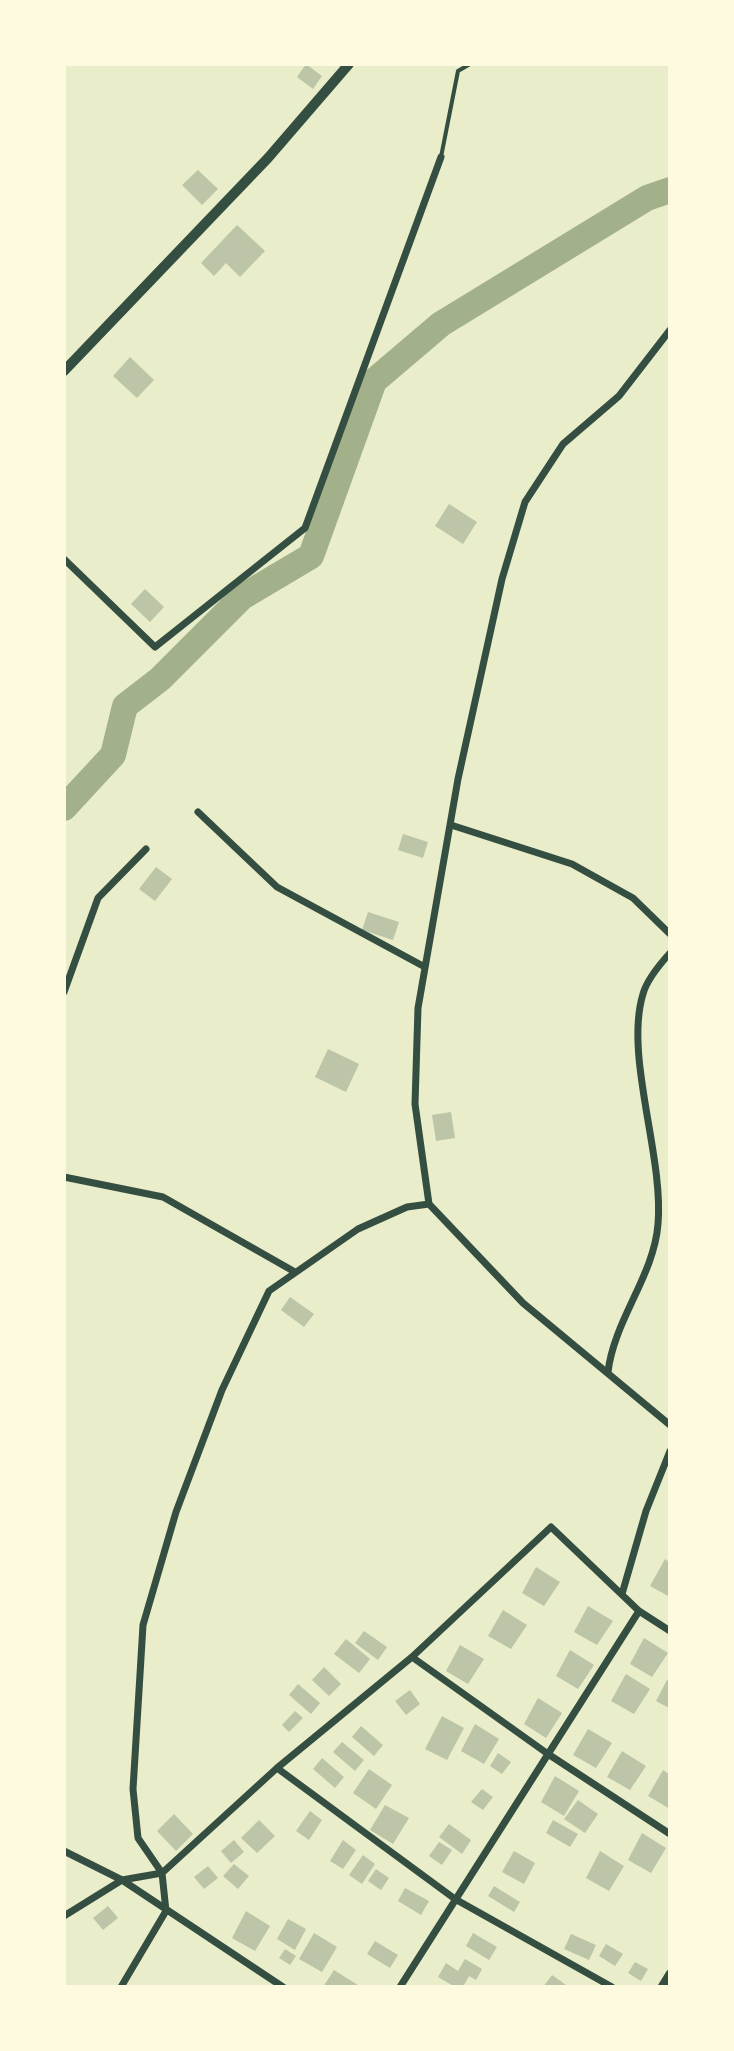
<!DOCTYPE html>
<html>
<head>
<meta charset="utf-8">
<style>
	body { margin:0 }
	#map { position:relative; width:734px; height:2051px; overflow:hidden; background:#e9edc9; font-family:"Nunito Sans",sans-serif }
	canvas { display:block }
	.frame { position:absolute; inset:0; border:66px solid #fefae0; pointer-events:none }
</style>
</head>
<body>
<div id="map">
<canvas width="734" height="2051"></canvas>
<div class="frame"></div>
</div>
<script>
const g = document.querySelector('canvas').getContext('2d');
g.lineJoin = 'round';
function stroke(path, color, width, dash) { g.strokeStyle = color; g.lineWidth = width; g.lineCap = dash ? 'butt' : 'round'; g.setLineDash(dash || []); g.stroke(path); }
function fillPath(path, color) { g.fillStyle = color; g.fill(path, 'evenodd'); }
stroke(new Path2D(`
	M64,808L113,755L125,706L160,679L242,597L311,556L374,381L441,324L647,198L670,190`), '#a3b18a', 26);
fillPath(new Path2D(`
	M306,64L322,76L313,89L297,77Z
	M198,170L218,189L202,205L182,185Z
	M237,225L265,251L240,277L226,263L214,276L201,263Z
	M130,357L154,380L137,398L113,376Z
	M449,504L477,522L463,544L435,526Z
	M145,589L164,607L150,622L131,604Z
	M403,834L428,842L423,858L398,850Z
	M156,867L172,879L155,901L139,889Z
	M368,912L399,922L393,940L362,930Z
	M328,1049L359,1064L346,1092L315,1077Z
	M451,1112L455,1138L436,1141L432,1115Z
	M290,1297L314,1314L304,1327L281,1310Z
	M665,1559L670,1563V1597L650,1586Z
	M536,1567L560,1582L544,1606L522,1593Z
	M588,1606L613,1621L597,1645L574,1632Z
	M503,1610L527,1625L511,1649L488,1636Z
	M364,1631L387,1647L378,1660L355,1643Z
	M644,1638L668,1653L652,1677L630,1664Z
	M346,1639L370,1659L359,1673L334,1654Z
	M460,1645L484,1659L468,1684L446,1671Z
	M570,1650L594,1665L578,1689L556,1676Z
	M324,1667L341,1684L329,1696L312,1680Z
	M626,1674L650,1689L634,1714L611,1701Z
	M667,1680L670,1681L669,1708L656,1701Z
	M298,1684L320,1703L311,1714L289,1695Z
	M410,1690L420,1704L406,1715L395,1701Z
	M538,1698L562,1713L546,1738L524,1724Z
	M295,1711L303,1718L289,1732L282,1725Z
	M442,1716L464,1728L447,1760L425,1749Z
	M475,1724L499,1739L484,1764L461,1751Z
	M361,1726L383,1745L374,1756L352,1737Z
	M588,1729L612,1743L596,1768L573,1755Z
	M342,1742L364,1760L355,1771L333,1752Z
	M622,1751L646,1766L630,1790L607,1777Z
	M498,1753L511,1762L502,1774L490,1766Z
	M322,1758L344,1777L335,1788L313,1769Z
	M369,1769L392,1785L376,1809L353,1793Z
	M663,1770L670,1775V1809L648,1796Z
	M555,1776L579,1791L564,1816L541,1802Z
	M482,1789L493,1797L483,1810L471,1802Z
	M578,1800L598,1814L585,1833L564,1819Z
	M385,1805L409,1818L393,1844L370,1830Z
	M310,1811L322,1820L309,1840L296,1831Z
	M174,1814L193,1834L176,1851L157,1831Z
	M259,1820L275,1836L257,1853L241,1838Z
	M553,1820L578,1834L570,1847L546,1833Z
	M449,1824L471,1840L462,1854L439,1837Z
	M642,1833L666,1848L651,1873L628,1860Z
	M234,1840L244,1852L231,1863L221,1851Z
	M343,1840L356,1850L343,1869L330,1861Z
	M439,1842L452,1850L442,1865L429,1856Z
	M514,1851L535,1863L524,1884L502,1872Z
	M600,1851L624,1866L609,1891L586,1878Z
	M363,1855L375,1864L362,1884L349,1875Z
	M234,1864L249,1876L238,1889L223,1876Z
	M208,1866L218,1878L204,1889L194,1877Z
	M376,1869L389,1878L381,1890L368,1881Z
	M494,1886L520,1902L514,1912L488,1896Z
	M405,1888L429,1901L421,1915L398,1901Z
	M108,1906L118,1918L103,1930L93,1918Z
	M246,1911L270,1926L255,1951L232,1938Z
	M288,1919L306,1929L295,1950L277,1939Z
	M314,1933L337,1947L322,1972L299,1959Z
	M473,1933L497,1947L489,1960L466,1946Z
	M571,1934L596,1945L589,1960L564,1949Z
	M375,1941L398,1955L390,1968L367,1954Z
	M606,1944L623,1954L615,1966L599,1956Z
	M285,1949L296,1956L290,1965L279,1958Z
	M465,1959L482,1969L476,1980L469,1976L463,1987H455L438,1977L446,1963L458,1971Z
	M635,1962L648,1969L641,1981L628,1973Z
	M334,1970L361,1987H323Z
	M552,1975L569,1987H543Z`), '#bcc5a7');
stroke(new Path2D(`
	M441,157L458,71L470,64`), '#344e41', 4);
stroke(new Path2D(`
	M64,559L155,647L305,528L441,157
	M198,812L277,887L423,966
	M451,825L572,864L633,898L670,934
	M64,992L98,898L146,849
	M64,1177L163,1197L295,1272
	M429,1204L523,1303L670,1425
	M608,1372C614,1320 654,1276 658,1224C664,1156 624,1056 643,994C647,979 660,964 670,953
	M622,1594L646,1511L670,1451
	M412,1657L548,1754L670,1834
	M277,1768L455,1899L612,1987
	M64,1851L122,1880L283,1987
	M64,1916L122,1880L162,1873L138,1838L133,1789L143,1625L176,1512L222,1390L269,1291L358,1229L407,1207L429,1204L415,1104L418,1008L458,779L502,579L525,502L563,444L619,396L670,330
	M121,1987L166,1911L162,1873L277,1768L412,1657L551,1527L639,1611L670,1631
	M400,1987L639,1611`), '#344e41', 7);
stroke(new Path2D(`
	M662,1987L670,1974`), '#344e41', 9);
stroke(new Path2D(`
	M64,371L268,158L349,64`), '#344e41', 10);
</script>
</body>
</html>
